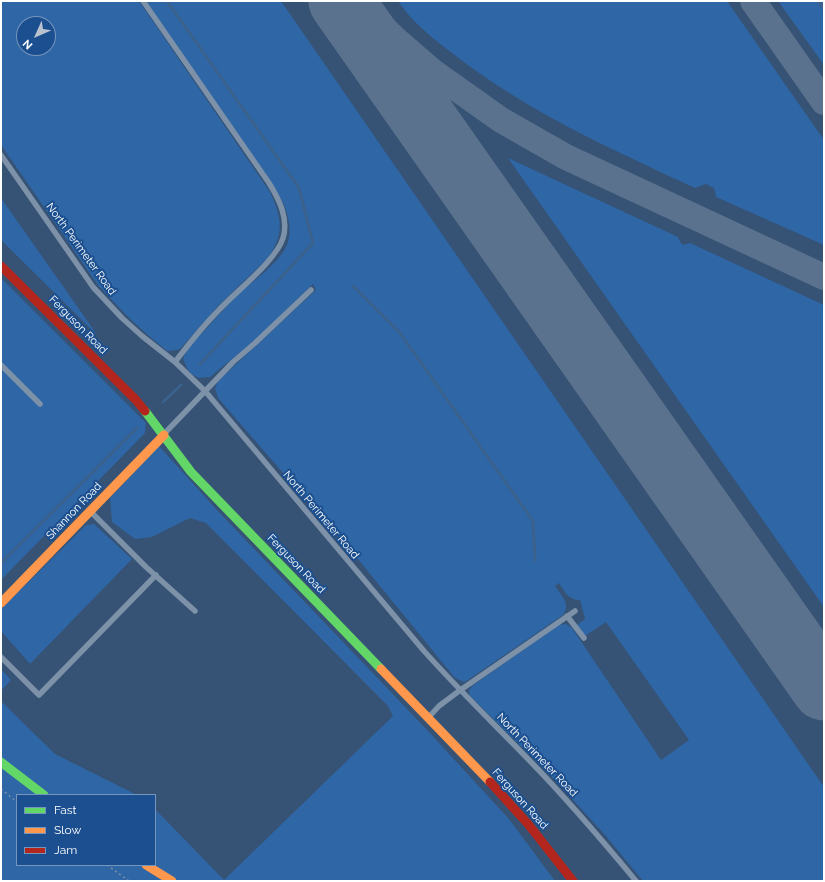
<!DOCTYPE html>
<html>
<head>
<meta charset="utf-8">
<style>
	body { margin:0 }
	#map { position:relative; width:825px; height:882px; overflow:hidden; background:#365274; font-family:Raleway,sans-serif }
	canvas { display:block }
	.frame { position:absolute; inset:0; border:2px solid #fff; pointer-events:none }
	.legend { position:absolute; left:16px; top:794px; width:140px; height:72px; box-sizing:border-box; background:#1b4f8f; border:1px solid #7695bc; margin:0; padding:5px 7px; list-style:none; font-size:12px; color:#fff }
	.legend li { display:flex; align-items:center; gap:8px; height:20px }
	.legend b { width:20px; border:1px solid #7695bc }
	.north { position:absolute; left:16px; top:16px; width:40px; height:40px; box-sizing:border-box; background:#1b4f8f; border:1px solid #7695bc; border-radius:50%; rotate:225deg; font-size:11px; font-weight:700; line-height:16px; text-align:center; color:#fff }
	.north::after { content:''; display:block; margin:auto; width:14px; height:18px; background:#b9c2ce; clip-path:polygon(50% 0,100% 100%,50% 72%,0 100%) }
</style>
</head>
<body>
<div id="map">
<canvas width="825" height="882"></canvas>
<div class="frame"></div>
<ul class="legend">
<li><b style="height:5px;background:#63d668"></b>Fast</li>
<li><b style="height:5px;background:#ff974d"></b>Slow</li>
<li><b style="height:5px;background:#b3261e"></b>Jam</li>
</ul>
<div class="north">N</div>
</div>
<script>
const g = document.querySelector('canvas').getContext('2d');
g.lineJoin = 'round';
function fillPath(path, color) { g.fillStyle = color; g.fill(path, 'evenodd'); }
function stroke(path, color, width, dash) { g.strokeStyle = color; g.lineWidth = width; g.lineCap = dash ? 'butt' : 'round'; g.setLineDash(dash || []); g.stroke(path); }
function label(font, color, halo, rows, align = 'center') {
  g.font = font + ' Raleway,sans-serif'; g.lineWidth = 4; g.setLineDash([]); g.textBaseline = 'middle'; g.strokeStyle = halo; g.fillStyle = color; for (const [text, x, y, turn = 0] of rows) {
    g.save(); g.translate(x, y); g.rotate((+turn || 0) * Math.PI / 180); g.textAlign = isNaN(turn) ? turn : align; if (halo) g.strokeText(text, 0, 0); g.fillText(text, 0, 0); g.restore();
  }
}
fillPath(new Path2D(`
	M1,1H139L270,192C282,218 285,233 268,258L219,305L181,348L177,350L167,351L149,336L127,316L98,285L1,145ZM24,24H48V48H24Z
	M146,1H281L824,787V881H643L605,835L555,780L470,696L469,691L472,686L559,625L566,624L572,628L661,760L689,740L606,622L585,636L577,625L585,619L580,600C568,600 565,592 559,583L555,586C562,596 571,604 563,615L468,680L464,682L455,678L362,564L218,398L215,388L219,380L316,290L313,284L255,340L210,377L199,378L193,375L188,370L183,359C187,347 198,337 207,328C217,317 227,305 238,295C253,280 282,262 288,242C294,221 282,198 271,182Z
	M398,1H727L824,140V245L716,197L714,188L706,184L695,188C611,149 526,111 452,53C432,38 412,22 398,1Z
	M778,1H824V65Z
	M508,158L678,237L681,243L683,245L690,243L824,305V607Z
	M1,198L98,336L1,240Z
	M1,278L146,423L145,433L1,580Z
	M159,446L217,510L429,732L509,819L555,881H1V701L55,754L137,795H17V865H155V809L224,880L393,716L388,706L206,523L190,518L152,537L135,539L112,522L110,498Z
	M94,524L132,559L30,664L1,631V609L86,525Z
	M1,669L11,680L1,691Z`), '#2f66a5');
stroke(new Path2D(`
	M167,1L299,188L313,243L200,364
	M818,1L824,9
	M353,286L400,333L533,521L535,560
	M163,402L181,385
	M1,563L137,428`), '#3b618d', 3);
stroke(new Path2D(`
	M355,1L394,38L432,71L501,120L566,157L824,277
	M753,1L824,102`), '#5a728e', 26);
stroke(new Path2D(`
	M341,1L824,688`), '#5a728e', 65);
stroke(new Path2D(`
	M1,789L17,802
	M107,865L129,881`), '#7d92a8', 1.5, [2, 3]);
stroke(new Path2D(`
	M143,1L269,183C279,199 289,219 283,238C276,261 235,292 218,311C202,327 188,345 175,362
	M1,155L93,287L122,318L142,336L175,362L205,391L424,651C458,689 494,724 529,760C567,799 602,840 636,881
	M1,365L40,404
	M164,434L233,362L255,343L311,290
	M90,511L146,567L195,611
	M567,616L584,638
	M1,657L39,695L156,575
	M428,718L439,706L459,691L575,611`), '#7d92a8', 5.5);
stroke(new Path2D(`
	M145,411L191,472L381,669
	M1,762L44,795`), '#63d668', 9);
stroke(new Path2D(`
	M1,603L164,435
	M381,669L490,782
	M146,865L172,881`), '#ff974d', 9);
stroke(new Path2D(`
	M1,266L136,400L145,411
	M490,782L528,824L573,881`), '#b3261e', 9);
label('11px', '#fff', '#1b4f8f', [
	["North Perimeter Road",81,249,54],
	["Ferguson Road",78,325,45],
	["Shannon Road",74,511,-46],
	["North Perimeter Road",321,515,50],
	["Ferguson Road",296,564,46],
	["North Perimeter Road",537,755,46],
	["Ferguson Road",520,799,48]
]);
</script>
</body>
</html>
